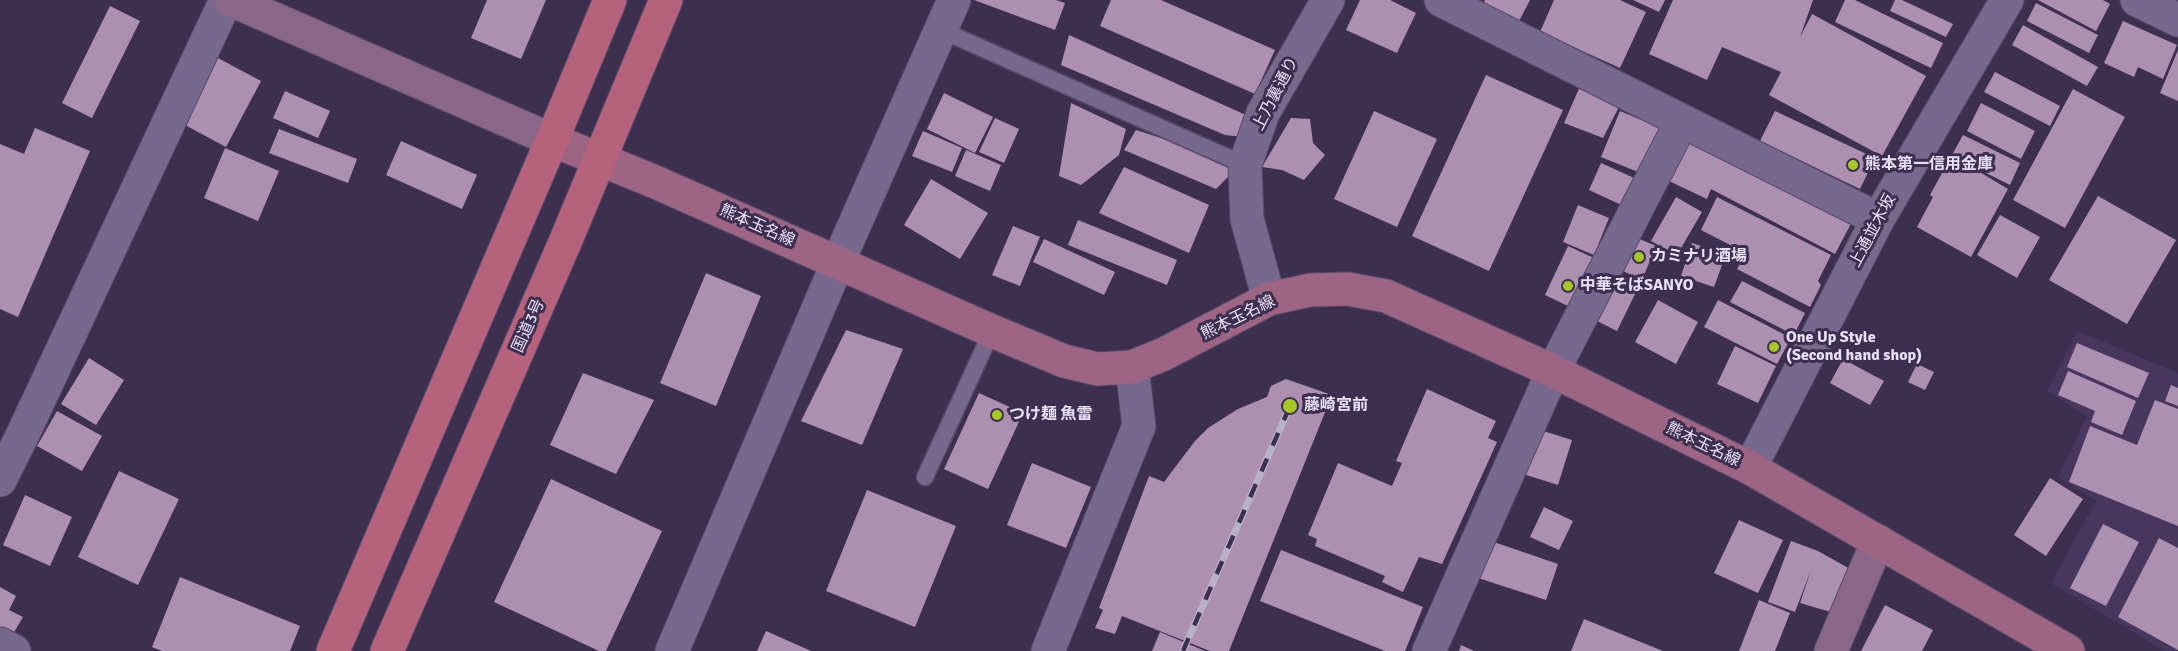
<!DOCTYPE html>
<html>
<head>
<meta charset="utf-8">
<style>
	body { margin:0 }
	canvas { display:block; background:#3c2f50 }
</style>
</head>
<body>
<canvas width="2178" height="651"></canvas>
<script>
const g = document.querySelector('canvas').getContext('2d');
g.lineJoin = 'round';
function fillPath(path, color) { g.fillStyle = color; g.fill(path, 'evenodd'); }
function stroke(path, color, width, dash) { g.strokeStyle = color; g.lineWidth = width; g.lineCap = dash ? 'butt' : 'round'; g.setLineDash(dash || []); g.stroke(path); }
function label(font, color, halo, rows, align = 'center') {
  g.font = font + ' Signika,"Noto Sans JP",sans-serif'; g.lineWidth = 6; g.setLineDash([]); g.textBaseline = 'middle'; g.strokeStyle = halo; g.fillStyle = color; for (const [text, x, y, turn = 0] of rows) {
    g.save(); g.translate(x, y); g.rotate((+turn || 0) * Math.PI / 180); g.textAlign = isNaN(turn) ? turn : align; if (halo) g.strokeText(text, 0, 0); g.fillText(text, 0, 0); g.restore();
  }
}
fillPath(new Path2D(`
	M2077,331L2178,373V651H2165L2051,583L2096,501L2058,477L2087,416L2047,391Z`), '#47375f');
fillPath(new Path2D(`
	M487,0H546L521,59L471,38Z
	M974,0H1056L1065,3L1055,30Z
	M1111,0H1161L1275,50L1255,94L1100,26Z
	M1360,0H1390L1416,13L1397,53L1346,30Z
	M1485,0H1530L1517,25L1481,8Z
	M1554,0H1620L1646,12L1620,68L1540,32Z
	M1633,0H1665L1659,12Z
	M1673,0H1813L1800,37L1812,14L1926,76L1882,156L1769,95L1781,72L1722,47L1707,80L1649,54Z
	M1845,0H1855L1943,43L1931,68L1835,22Z
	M1895,0H1902L1953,24L1946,37L1890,11Z
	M2038,0H2103L2110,4L2096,31Z
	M2036,3L2098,35L2089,53L2027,21Z
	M110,6L140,21L92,118L62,103Z
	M2123,21L2177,45L2163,79L2138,67L2134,77L2104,63Z
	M2023,25L2098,67L2087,86L2012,45Z
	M1069,35L1248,116L1243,137L1225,135L1061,65Z
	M2178,50V101L2160,93Z
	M218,58L261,81L226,147L183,124Z
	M1995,72L2060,106L2050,126L1984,92Z
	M1486,75L1563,110L1489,271L1412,236Z
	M1581,84L1622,101L1603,138L1564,123Z
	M2073,89L2125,117L2065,228L2013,200Z
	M285,91L330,111L318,138L273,118Z
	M944,93L993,117L975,153L927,129Z
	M1071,103L1126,129L1119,155L1081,185L1059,176Z
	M1981,103L2035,131L2021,159L1967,131Z
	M1374,111L1437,139L1397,227L1334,199Z
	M1620,111L1661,128L1643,174L1601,157Z
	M1775,111L1875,158L1860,189L1760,141Z
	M995,118L1019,129L1004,163L979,152Z
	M1291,118L1310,119L1313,143L1325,155L1304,180L1282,170L1262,167Z
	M35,128L90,151L18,317L0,309V144L24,154Z
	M279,129L357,159L348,183L269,153Z
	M1136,130L1236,162L1232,173L1216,189L1124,150Z
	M923,131L962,148L952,172L912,156Z
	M1693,135L1854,218L1835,254L1711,189L1707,199L1669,181Z
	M1963,135L2020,163L2010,185L1958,159L2008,189L1971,257L1917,227L1933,197L1930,195Z
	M401,141L477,175L462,209L386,175Z
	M225,148L279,171L258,221L204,198Z
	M966,150L1001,165L990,191L955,176Z
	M1601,163L1643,182L1630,209L1589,190Z
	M1124,167L1209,205L1189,253L1099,213Z
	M931,179L988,213L960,259L904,225Z
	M2098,196L2176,240L2127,324L2049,280Z
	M1676,197L1702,212L1677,255L1651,241Z
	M1717,197L1831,255L1818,281L1821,285L1810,307L1737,269L1746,253L1701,230Z
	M1578,205L1609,218L1594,255L1563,242Z
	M2000,215L2040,237L2017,278L1977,255Z
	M1078,220L1177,260L1167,285L1068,245Z
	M1013,226L1040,237L1020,286L992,275Z
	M1635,237L1656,246L1642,280L1621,270Z
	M1044,239L1115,272L1104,295L1033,262Z
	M1692,243L1726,254L1714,287L1681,276Z
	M1568,246L1596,259L1572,308L1545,295Z
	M706,273L761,296L716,406L660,383Z
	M1614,279L1637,290L1617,331L1595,320Z
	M1742,281L1805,313L1794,335L1730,302Z
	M1658,300L1698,322L1676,364L1635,342Z
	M1718,300L1791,338L1777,364L1704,327Z
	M846,330L903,349L862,445L801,421Z
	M2077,343L2149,373L2138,398L2067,367Z
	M1735,346L1776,366L1758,403L1717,384Z
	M89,358L124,380L96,425L61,404Z
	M1843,359L1884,381L1870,405L1830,383Z
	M1917,364L1934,372L1925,390L1908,382Z
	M2068,371L2136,401L2122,435L2091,422L2095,411L2058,395Z
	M583,373L654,400L616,474L550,445Z
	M1286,379L1332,395L1229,651H1210L1122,616L1115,634L1095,628L1103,610L1099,608L1149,476L1164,482L1195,441L1208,428L1238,409L1267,397L1271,386Z
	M2171,385L2178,388V406L2165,401Z
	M1427,389L1496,421L1488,438L1497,442L1442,564L1419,557L1403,592L1382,582L1385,576L1315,546L1317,539L1308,535L1338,463L1392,486L1402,463L1396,461Z
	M979,393L1023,413L988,489L944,469Z
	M2155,400L2178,409V526L2069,482L2090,426L2137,445Z
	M57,411L102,436L82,471L37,446Z
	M1537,429L1572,440L1558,485L1523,474Z
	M1032,463L1091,487L1066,548L1007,525Z
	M119,471L179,499L138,585L78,557Z
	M2050,478L2083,499L2046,556L2014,535Z
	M551,479L662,531L606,651H599L494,602Z
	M867,490L956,526L915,627L826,591Z
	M25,495L72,517L50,566L3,545Z
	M1544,507L1573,521L1559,550L1530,537Z
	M1739,520L1783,540L1758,593L1714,573Z
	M2103,524L2139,542L2106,606L2070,588Z
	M2159,538L2178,548V650L2118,617Z
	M1488,540L1558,564L1546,600L1475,577Z
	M1791,541L1818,551L1852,570L1834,613L1800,603L1811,570L1795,612L1768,602Z
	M1281,550L1423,607L1405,651H1385L1260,601Z
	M180,577L300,626L290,651H162L152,647Z
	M0,587L16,596L9,610L23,617L13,634L0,627Z
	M1759,600L1790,613L1775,651H1739Z
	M1885,605L1933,630L1922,651H1861Z
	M1584,619L1663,651H1571Z
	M766,631L811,651H757Z
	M1160,632L1205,651H1152Z
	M1461,645L1474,651H1459Z`), '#ad8fb2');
const lane = new Path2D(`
	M941,30L1245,165
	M925,477L992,331`);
const street = new Path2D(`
	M1441,0L1878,219
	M2137,0L2178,20
	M1269,299L1247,219L1245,165L1263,113L1328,0
	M1750,468L1878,219L2007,0
	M0,480L23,434L226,0
	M0,644L14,651
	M672,651L838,262L954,0
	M1048,651L1139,426L1132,367
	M1429,651L1553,371L1682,121`);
const secondary = new Path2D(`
	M231,0L552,140
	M1831,651L1878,541`);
const primary = new Path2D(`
	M552,140L653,181L992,331L1064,361L1097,369L1132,367L1164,354L1269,299L1310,290L1348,289L1386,296L1553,371L1750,468L2068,651`);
const highway = new Path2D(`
	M333,651L552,140L610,0
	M387,651L566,240L666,0`);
stroke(lane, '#564b67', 19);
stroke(street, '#564b67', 35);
stroke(secondary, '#564b67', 35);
stroke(primary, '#564b67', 35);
stroke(highway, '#564b67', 35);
stroke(lane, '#77698e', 16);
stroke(street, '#77698e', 33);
stroke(secondary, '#8a6789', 33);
stroke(primary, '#9d6583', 33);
stroke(highway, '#b7627c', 33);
const rail = new Path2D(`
	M1183,651L1290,406`);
stroke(rail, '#b9b0c9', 7);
stroke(rail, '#3c2f50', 4.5, [14]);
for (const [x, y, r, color] of [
	[1853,165,6,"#a5c823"],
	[1639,257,6,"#a5c823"],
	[1568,286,6,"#a5c823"],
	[1774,347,6,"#a5c823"],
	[1290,406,8,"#a5c823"],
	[997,415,6,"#a5c823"]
]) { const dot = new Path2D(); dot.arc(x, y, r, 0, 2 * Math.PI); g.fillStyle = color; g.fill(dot); stroke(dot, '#3c2f50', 2); }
label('16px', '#e8e0f6', '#3c2f50', [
	["上乃裏通り",1276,94,-63],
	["熊本玉名線",757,226,24],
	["上通並木坂",1873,231,-62],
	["熊本玉名線",1238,318,-26],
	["国道3号",529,326,-66],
	["熊本玉名線",1703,445,26]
]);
label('bold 16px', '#e8e0f6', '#3c2f50', [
	["熊本第一信用金庫",1865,165],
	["カミナリ酒場",1651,257],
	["中華そばSANYO",1580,286],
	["One Up Style",1786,338],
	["(Second hand shop)",1786,356],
	["藤崎宮前",1304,406],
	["つけ麺 魚雷",1009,415]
], 'left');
</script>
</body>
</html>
